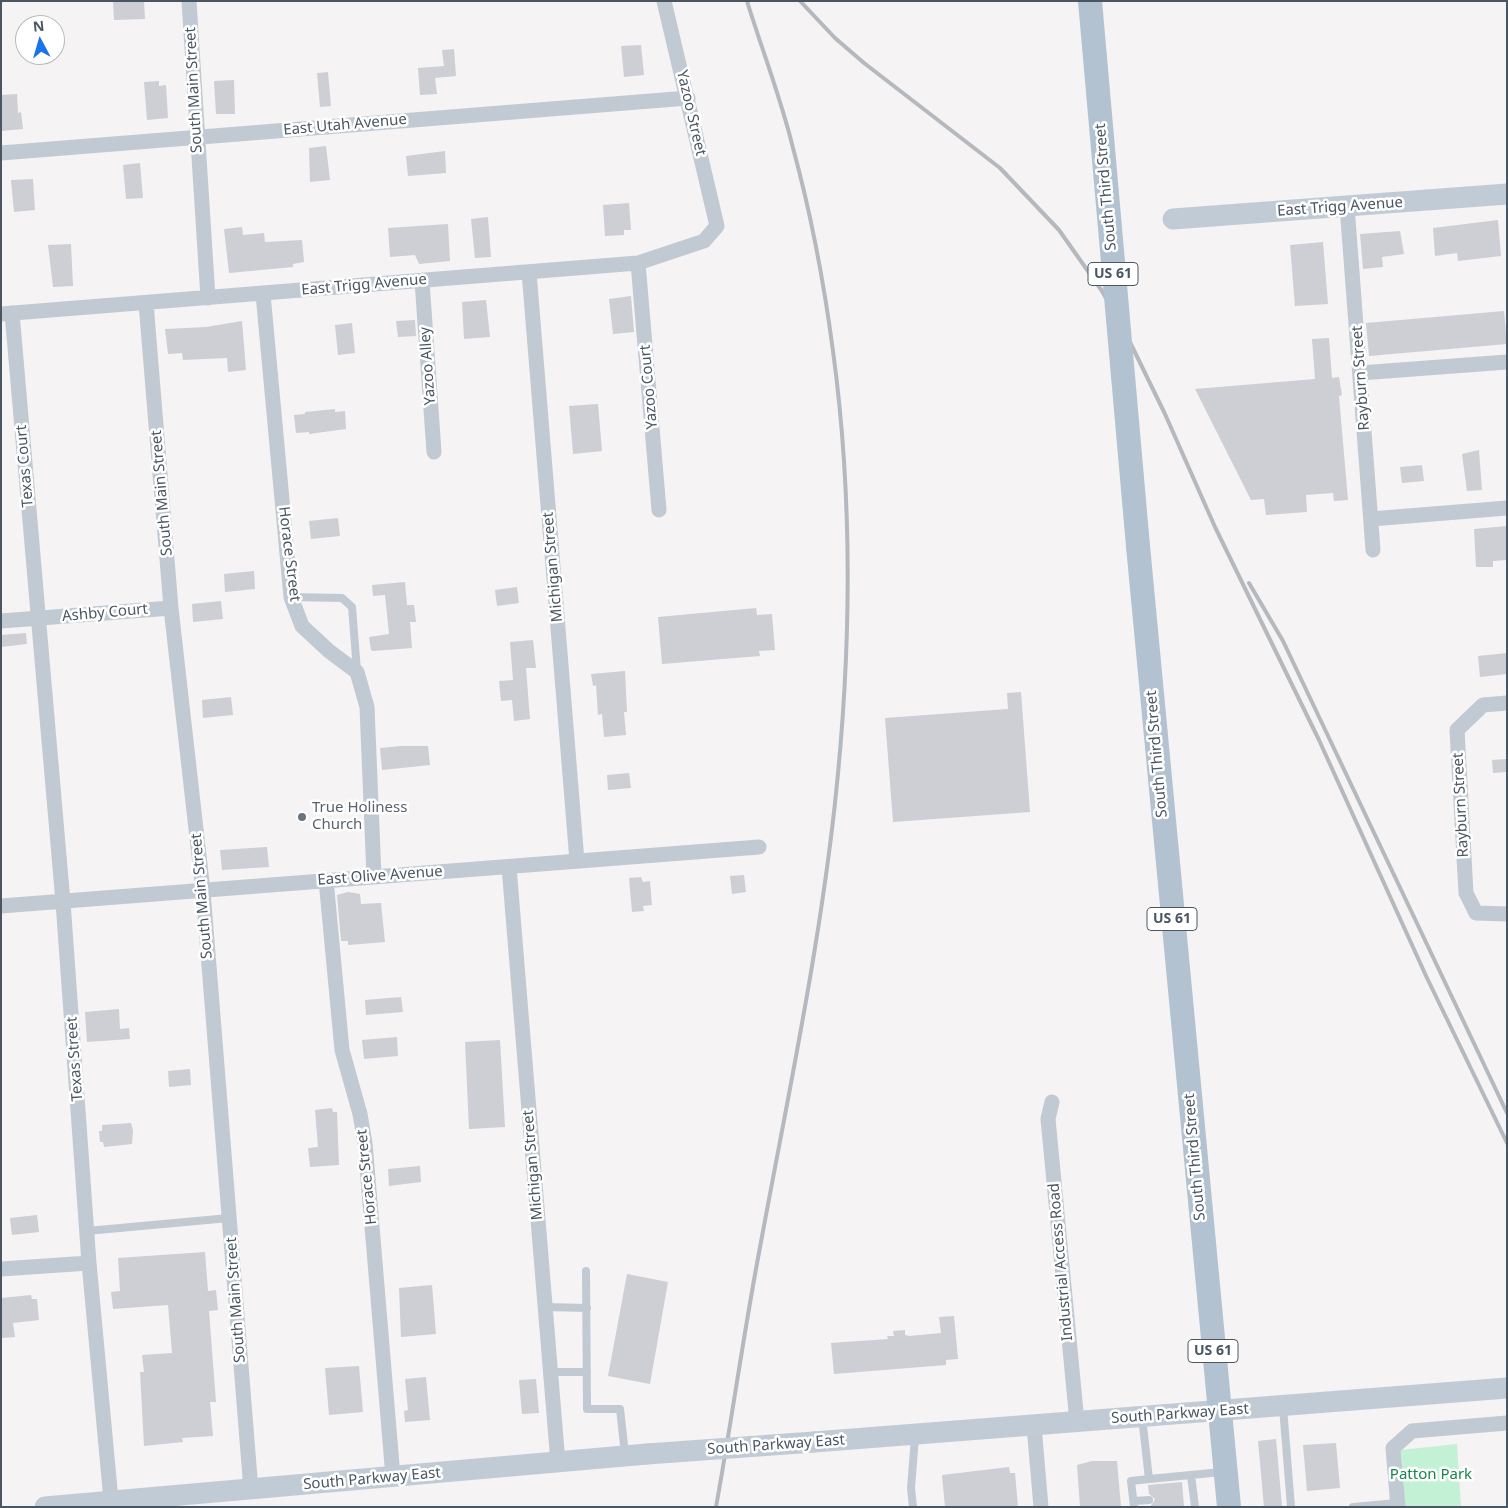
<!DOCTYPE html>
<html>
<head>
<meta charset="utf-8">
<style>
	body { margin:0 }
	#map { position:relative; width:1508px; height:1508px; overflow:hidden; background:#f5f3f3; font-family:"Noto Sans",sans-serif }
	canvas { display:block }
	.frame { position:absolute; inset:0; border:2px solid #4a5661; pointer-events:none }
	.north { position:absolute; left:15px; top:15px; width:50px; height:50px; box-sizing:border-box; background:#fff; border:1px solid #b7bbc0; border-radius:50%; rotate:354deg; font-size:14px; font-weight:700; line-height:20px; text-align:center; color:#4a5661 }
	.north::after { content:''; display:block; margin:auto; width:18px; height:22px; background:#1a73e8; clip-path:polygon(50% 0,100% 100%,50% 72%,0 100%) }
</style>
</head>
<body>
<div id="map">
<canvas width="1508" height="1508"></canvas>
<div class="frame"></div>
<div class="north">N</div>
</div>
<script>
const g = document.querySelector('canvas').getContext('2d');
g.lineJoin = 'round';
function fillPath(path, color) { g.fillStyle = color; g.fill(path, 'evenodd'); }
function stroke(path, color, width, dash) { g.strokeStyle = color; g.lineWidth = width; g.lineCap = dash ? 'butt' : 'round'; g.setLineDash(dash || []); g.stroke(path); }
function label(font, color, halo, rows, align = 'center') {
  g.font = font + ' "Noto Sans",sans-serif'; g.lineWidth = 5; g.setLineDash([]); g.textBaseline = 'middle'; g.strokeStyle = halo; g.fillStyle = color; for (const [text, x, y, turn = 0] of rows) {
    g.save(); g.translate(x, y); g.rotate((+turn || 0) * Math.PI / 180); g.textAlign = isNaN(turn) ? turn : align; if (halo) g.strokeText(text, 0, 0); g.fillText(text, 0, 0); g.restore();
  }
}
fillPath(new Path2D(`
	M1457,1444L1461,1507H1405L1401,1450Z`), '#c3f1d5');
fillPath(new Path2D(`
	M113,1H144L145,19L114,20Z
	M641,45L644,75L624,77L621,46Z
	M454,49L456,76L435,78L437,94L420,95L418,68L444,66L442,50Z
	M328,72L331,106L320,107L317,73Z
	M234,80L235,114H216L214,81Z
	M159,81V86L166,85L168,118L147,120L144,82Z
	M17,94L18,113L21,112L23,129L1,131V95Z
	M326,146L330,180L310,182L309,148Z
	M445,151L446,173L408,176L406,156Z
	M140,163L143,198L126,199L123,165Z
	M33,179L35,210L14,212L11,180Z
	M629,203L631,230H624V235L605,236L603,205Z
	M488,217L491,257L475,258L471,219Z
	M1498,220L1501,256L1458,261L1457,253L1435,256L1433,228Z
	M448,224L450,261L419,264L415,255L390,257L388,228Z
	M242,227L243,235L264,233L265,242L302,240L304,262L293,264V267L229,273L224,229Z
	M1400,231L1404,254L1382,257L1383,267L1363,269L1360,234Z
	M1323,242L1328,304L1295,306L1290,245Z
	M71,244L73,286L53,287L48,245Z
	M631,296L634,332L613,334L609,299Z
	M486,300L490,337L464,339L462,302Z
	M1504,311L1507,344L1369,356L1366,323Z
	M415,320L416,336L398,337L396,321Z
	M242,321L246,370L228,372L227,358L183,360L182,353L168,354L165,329L206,327Z
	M352,323L355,353L338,355L335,325Z
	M1329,338L1332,378L1339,377L1342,395L1339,396L1348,500L1334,501L1333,493L1306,495L1307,512L1266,515L1264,499L1251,500L1195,389L1315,379L1312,339Z
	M598,404L602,451L573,454L569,406Z
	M335,409V412L345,411L346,429L309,434V432L296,433L294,415L305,414V412Z
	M1479,450L1482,490L1467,491L1462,454Z
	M1422,465L1424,481L1402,483L1400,467Z
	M338,518L340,536L311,539L309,521Z
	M1507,526V560L1493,561V567H1476L1474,529Z
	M254,571L255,589L225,592L224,574Z
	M405,582L407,605H414L416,622H410L412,648L373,651L371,650L369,637L389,634L385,595L373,596L372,585Z
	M517,587L519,603L497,606L495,590Z
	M221,601L223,619L193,622L192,604Z
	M756,608L757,615L772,614L775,650L759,651L760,656L662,664L658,617Z
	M26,633L27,644L1,647V635Z
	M533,640L536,668H526L530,719L514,721L512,700L501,701L499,681L513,680L510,642Z
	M1507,653V674L1480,677L1478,656Z
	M625,671L627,712H624L626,735L604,737L602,714L598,715L596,685L593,686L591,674Z
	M1021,692L1030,812L893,822L885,718L1008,709L1007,693Z
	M231,697L233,715L203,718L202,700Z
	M401,746H428L430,765L382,770L380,748Z
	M1507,759V772L1493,773L1492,760Z
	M629,773L631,788L608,790L607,775Z
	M267,847L269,867L222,870L220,850Z
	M744,875L746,892L732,894L730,876Z
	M641,877L643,882L650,881L652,905L643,906L644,911L632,912L629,878Z
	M348,892L360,894L361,904L381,903L385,942L348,945V941H341L337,895Z
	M401,997L403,1012L366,1015L365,1000Z
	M119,1009L120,1029L129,1028L130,1039L87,1042L85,1012Z
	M397,1037L398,1056L364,1059L362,1040Z
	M500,1040L505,1127L469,1129L465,1042Z
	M190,1069L191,1085L169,1087L168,1071Z
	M332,1108L333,1112H337L339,1165L310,1167L308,1148L318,1147L315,1110Z
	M131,1123L133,1130L132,1144L104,1147L103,1142H100L99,1131H102V1125Z
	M420,1166L421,1182L389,1186L388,1169Z
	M37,1215L39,1232L12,1235L10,1218Z
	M205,1252L208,1291L216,1290L218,1310L209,1311L216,1402H210L213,1436L182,1438L183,1442L144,1446L140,1372H144L142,1355L172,1353L168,1305L113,1309L111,1292L120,1291L118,1258Z
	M627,1274L668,1282L650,1384L608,1376Z
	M432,1285L436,1334L401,1337L399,1288Z
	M31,1295L32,1299H37L39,1320L13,1323L15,1337L1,1338V1298Z
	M954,1316L958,1359L946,1360V1365L834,1374L831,1343L888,1339L887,1336H894L893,1331L905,1330V1335L909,1336L941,1333L939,1317Z
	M359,1366L363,1412L329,1415L325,1368Z
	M426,1377L430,1420L405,1422L404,1411L408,1410L405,1379Z
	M536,1379L539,1413L522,1414L519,1380Z
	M1276,1439L1282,1506L1264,1507L1258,1441Z
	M1336,1443L1340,1488L1307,1491L1303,1445Z
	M1092,1461H1117L1121,1507H1080L1077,1465Z
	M1009,1467L1010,1473H1015L1018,1507H945L942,1475Z
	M1182,1482L1184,1507H1150L1155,1499L1149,1494L1148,1485Z`), '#cdcfd5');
stroke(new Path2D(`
	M291,597L342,598L352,607L357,671
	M87,1231L229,1218
	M586,1271L587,1409H620L625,1454
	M545,1307L587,1308
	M550,1372H587
	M1283,1407L1291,1507
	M1142,1417L1149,1479L1222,1472
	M1191,1475L1195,1507
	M1134,1501L1149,1500
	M913,1507L911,1488L915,1437
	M1134,1507L1131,1481L1149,1479
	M1353,1507L1397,1503`), '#c1cad2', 8);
stroke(new Path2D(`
	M189,1L208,298
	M1,153L688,98
	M1347,206L1373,550
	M638,263L659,510
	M529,272L577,861
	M422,281L434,452
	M263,294L291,597L302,626L329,651L357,672L367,707L374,876
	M146,303L171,608L203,891L251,1490
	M12,313L63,902L89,1263L111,1500
	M1,314L638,263L704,241L717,226L664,1
	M1360,373L1507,362
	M1371,519L1507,508
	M1,621L171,608
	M1507,703L1483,705L1457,730L1466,893L1476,913L1507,914
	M509,867L558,1463
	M326,880L342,1050L360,1114L365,1143L393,1477
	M1,906L759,847
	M1052,1102L1048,1119L1077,1422
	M1,1269L89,1263
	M1034,1426L1041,1507
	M1398,1507L1393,1448L1412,1431L1507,1423`), '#c1cad2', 15);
stroke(new Path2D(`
	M1173,219L1507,194
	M814,1442L1507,1388
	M45,1507L647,1454`), '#c1cbd6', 21);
stroke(new Path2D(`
	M1138,546L1229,1507`), '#b3c2d1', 24);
stroke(new Path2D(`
	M800,1L835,38L864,63L1000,168L1059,230L1102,291L1127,336L1165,414L1215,527L1319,740L1427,978L1507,1143
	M1249,583L1283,641L1507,1113
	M716,1507C732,1419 744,1330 761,1242C788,1096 819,950 835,803C851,655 853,498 833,351C824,283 811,214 793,148C781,98 762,50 747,1`), '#b5b8bd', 4);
stroke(new Path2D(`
	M647,1454L814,1442`), '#c1cbd6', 21);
stroke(new Path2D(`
	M1090,1L1138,546`), '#b3c2d1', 24);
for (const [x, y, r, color] of [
	[302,817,5,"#6b7280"]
]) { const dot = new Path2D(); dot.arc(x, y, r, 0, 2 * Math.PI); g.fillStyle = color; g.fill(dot); stroke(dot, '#fff', 2); }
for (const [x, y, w] of [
	[1113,274,50],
	[1172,919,50],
	[1213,1351,50]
]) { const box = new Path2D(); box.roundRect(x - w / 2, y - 11.5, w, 23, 4); g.fillStyle = '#fff'; g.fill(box); stroke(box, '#4a5661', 1); }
label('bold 14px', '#4a5661', null, [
	["US 61",1113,274],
	["US 61",1172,919],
	["US 61",1213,1351]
]);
label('15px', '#4a5661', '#fff', [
	["South Main Street",194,90,-93],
	["Yazoo Street",691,113,77],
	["East Utah Avenue",345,125,-5],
	["South Third Street",1106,187,-95],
	["East Trigg Avenue",1340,207,-4],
	["East Trigg Avenue",364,285,-5],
	["Yazoo Alley",428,366,-94],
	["Rayburn Street",1361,378,-94],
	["Yazoo Court",649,387,-95],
	["Texas Court",25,466,-95],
	["South Main Street",162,493,-95],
	["Horace Street",289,554,83],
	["Michigan Street",553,567,-95],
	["Ashby Court",105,613,-5],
	["South Third Street",1157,754,-95],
	["Rayburn Street",1461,805,-93],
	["East Olive Avenue",380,876,-4],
	["South Main Street",202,896,-95],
	["Texas Street",75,1059,-94],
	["South Third Street",1195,1157,-95],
	["Michigan Street",533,1165,-95],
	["Horace Street",367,1177,-96],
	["Industrial Access Road",1061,1262,-95],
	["South Main Street",236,1300,-94],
	["South Parkway East",1180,1414,-4],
	["South Parkway East",776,1445,-4],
	["South Parkway East",372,1479,-5]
]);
label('15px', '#5b616d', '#fff', [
	["True Holiness",312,808],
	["Church",312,825]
], 'left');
label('15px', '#17864f', '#fff', [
	["Patton Park",1431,1475]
]);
</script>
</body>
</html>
